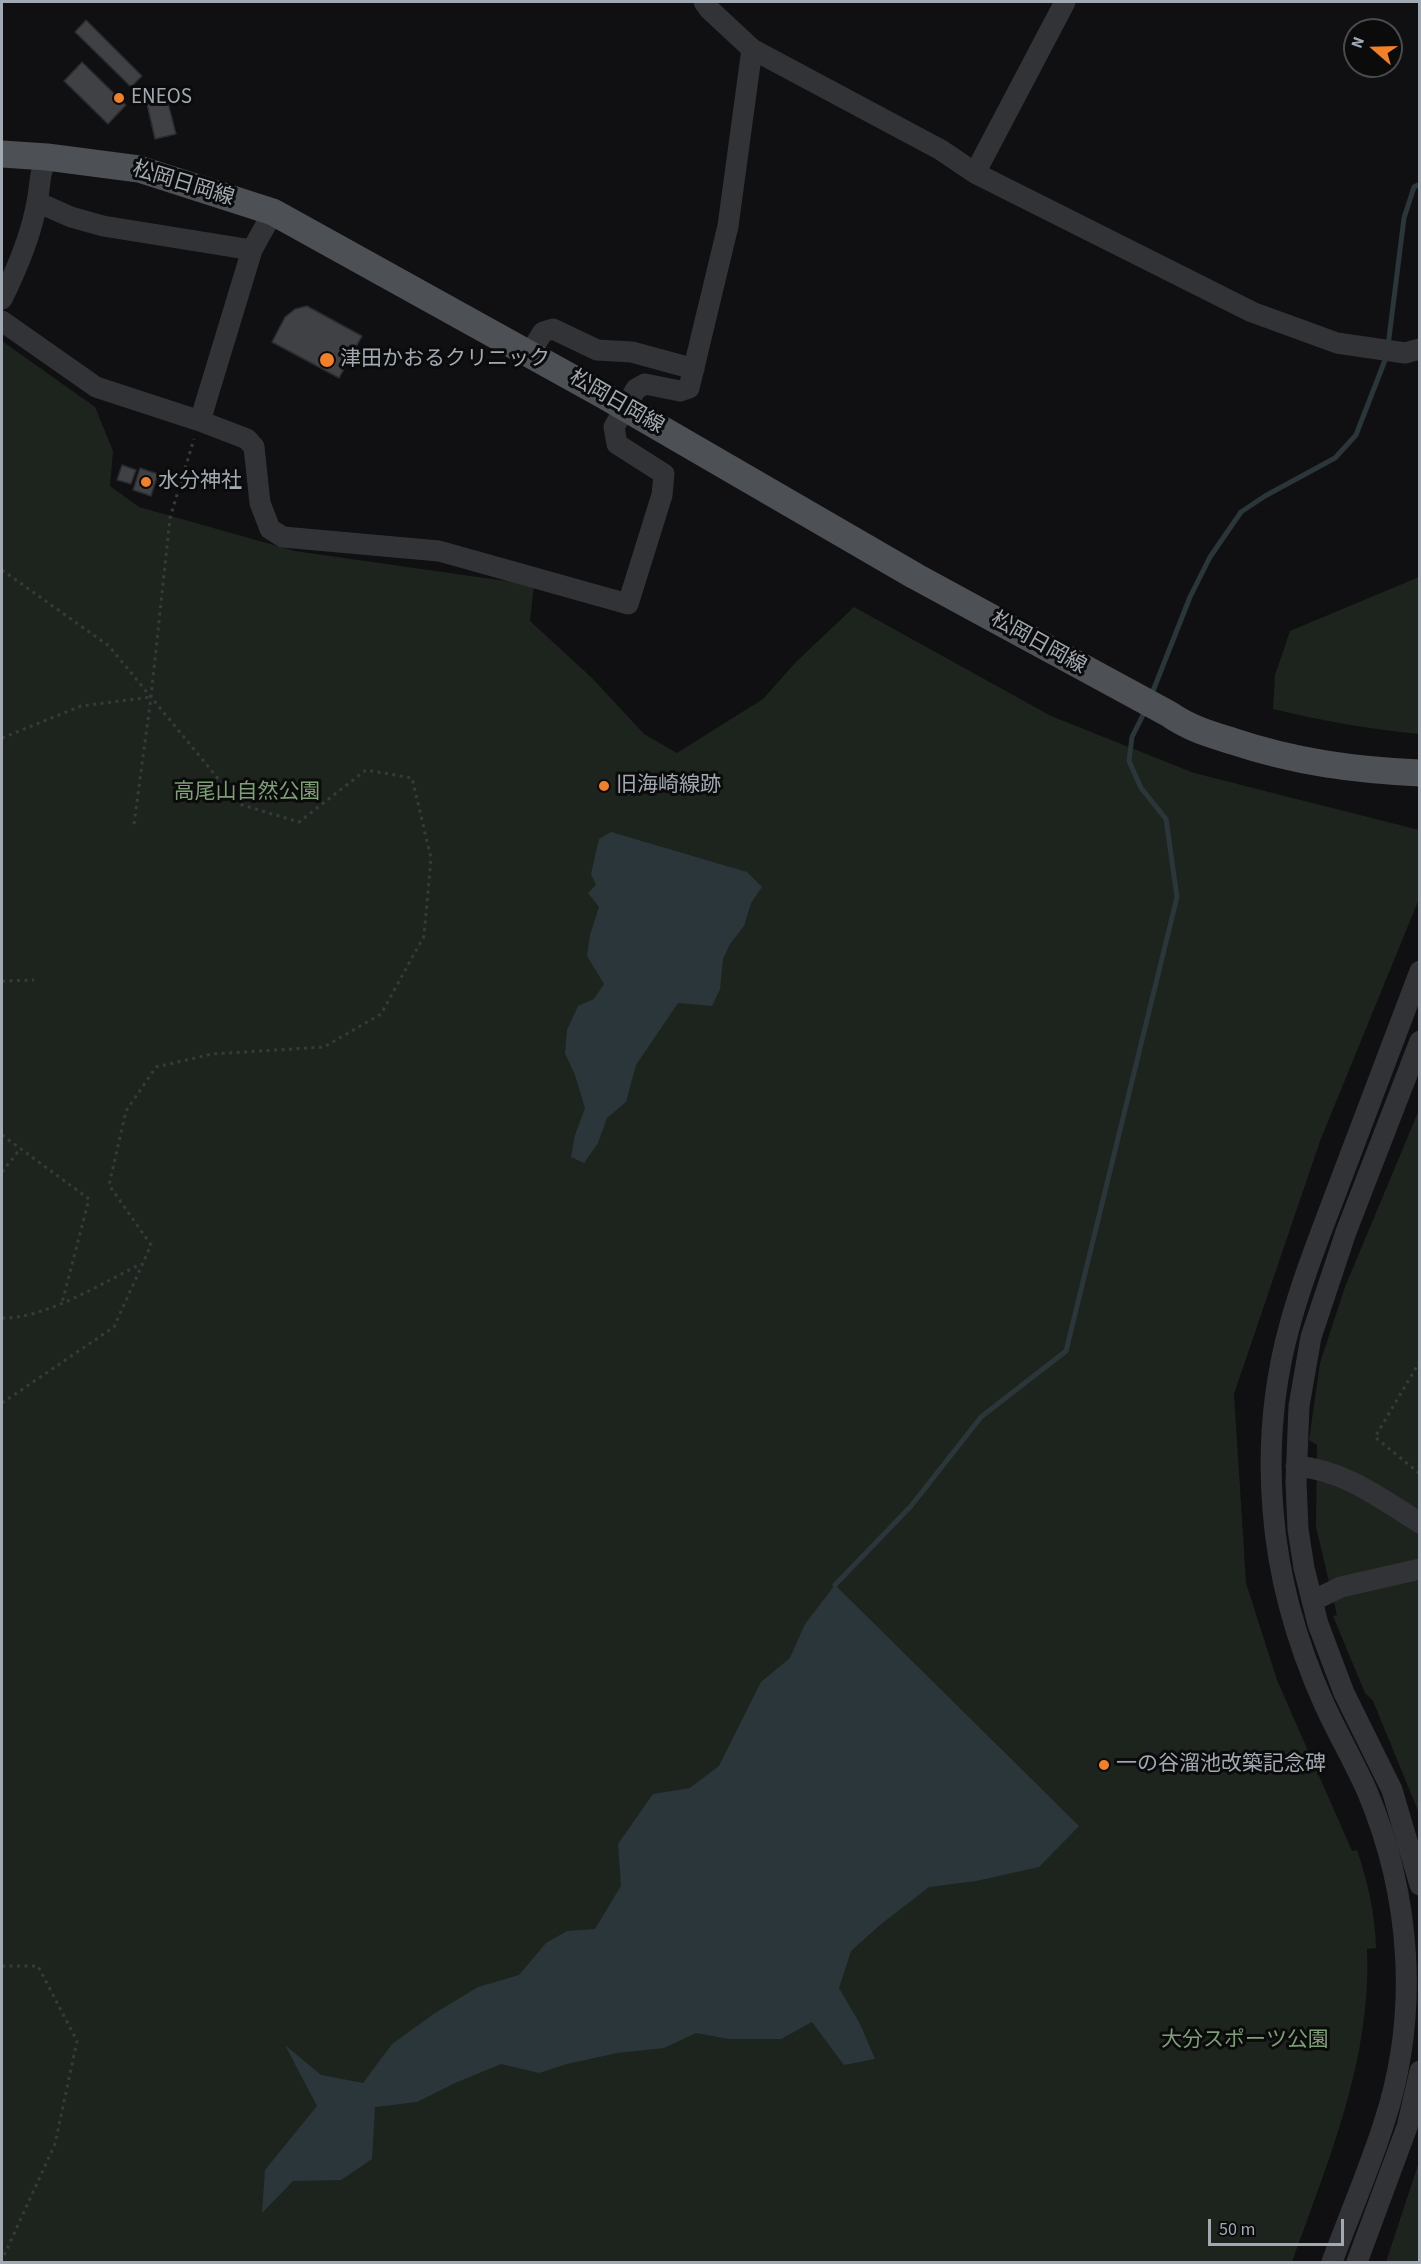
<!DOCTYPE html>
<html>
<head>
<meta charset="utf-8">
<style>
	body { margin:0 }
	#map { position:relative; width:1421px; height:2264px; overflow:hidden; background:#101012; font-family:"Source Sans 3",sans-serif }
	canvas { display:block }
	.frame { position:absolute; inset:0; border:3px solid #a1aab2; pointer-events:none }
	.north { position:absolute; left:1343px; top:18px; width:60px; height:60px; box-sizing:border-box; background:#0b0b0c; border:2px solid #474b4e; border-radius:50%; rotate:290deg; font-size:16px; font-weight:700; line-height:24px; text-align:center; color:#a1aab2 }
	.north::after { content:''; display:block; margin:auto; width:21px; height:27px; background:#f18029; clip-path:polygon(50% 0,100% 100%,50% 72%,0 100%) }
	.scale { position:absolute; left:1208px; top:2219px; width:136px; height:27px; box-sizing:border-box; border:3px solid #a1aab2; border-top:0; padding-left:8px; font-size:18px; line-height:21px; white-space:nowrap; color:#a1aab2; -webkit-text-stroke:4px #0b0b0c; paint-order:stroke }
</style>
</head>
<body>
<div id="map">
<canvas width="1421" height="2264"></canvas>
<div class="frame"></div>
<div class="north">N</div>
<div class="scale">50 m</div>
</div>
<script>
const g = document.querySelector('canvas').getContext('2d');
g.lineJoin = 'round';
function fillPath(path, color) { g.fillStyle = color; g.fill(path, 'evenodd'); }
function stroke(path, color, width, dash) { g.strokeStyle = color; g.lineWidth = width; g.lineCap = dash ? 'butt' : 'round'; g.setLineDash(dash || []); g.stroke(path); }
function label(font, color, halo, rows, align = 'center') {
  g.font = font + ' "Source Sans 3","Noto Sans JP",sans-serif'; g.lineWidth = 6; g.setLineDash([]); g.textBaseline = 'middle'; g.strokeStyle = halo; g.fillStyle = color; for (const [text, x, y, turn = 0] of rows) {
    g.save(); g.translate(x, y); g.rotate((+turn || 0) * Math.PI / 180); g.textAlign = isNaN(turn) ? turn : align; if (halo) g.strokeText(text, 0, 0); g.fillText(text, 0, 0); g.restore();
  }
}
fillPath(new Path2D(`
	M2,341L95,407L113,451L110,486L139,507L295,551L534,585L530,621L592,678L644,734L677,753L763,699L796,662L854,607L1051,716L1194,773L1419,830V899L1320,1141L1234,1394L1246,1583L1277,1680L1352,1851L1357,1850C1368,1883 1375,1913 1376,1948L1367,1949C1372,2059 1328,2161 1292,2262H2Z
	M1419,577V734C1369,729 1322,721 1273,709L1275,675L1290,631Z
	M1419,1110V1813L1373,1701L1365,1693L1333,1616L1337,1615L1316,1527L1317,1445L1309,1440L1320,1363L1345,1287Z
	M1419,2162V2262H1386Z`), '#1d241d');
fillPath(new Path2D(`
	M611,832L747,872L762,887L751,903L744,926L730,944L723,959L720,989L712,1006L678,1003L636,1065L626,1102L607,1118L598,1143L584,1163L571,1157L575,1135L585,1108L575,1075L565,1053L567,1030L578,1006L594,999L604,984L587,956L590,935L599,907L588,893L596,885L591,874L599,839Z
	M835,1585L1079,1826L1039,1867L976,1881L929,1887L880,1925L851,1951L839,1988L860,2024L875,2059L844,2065L812,2022L781,2039H729L696,2033L664,2048L617,2053L567,2064L539,2073L501,2064L455,2083L417,2102L375,2107L372,2159L341,2180L293,2181L262,2213L265,2170L317,2106L285,2045L321,2075L363,2083L392,2044L435,2013L478,1987L519,1975L546,1943L567,1931L595,1929L621,1886L618,1844L653,1794L690,1788L719,1766L761,1682L790,1658L805,1624Z`), '#2a363a');
stroke(new Path2D(`
	M1388,346L1404,218L1414,187L1420,184
	M1151,696L1190,597L1210,557L1241,512L1265,496L1335,458L1356,435L1387,355
	M835,1585L911,1506L981,1417L1066,1351L1177,897L1166,819L1141,788L1129,761L1132,737L1145,711`), '#2a363a', 5);
const building = new Path2D(`
	M86,20L142,76L131,87L75,32Z
	M82,62L126,105L108,124L64,81Z
	M166,95L176,134L155,139L146,100Z
	M307,306L362,336L339,378L272,342L285,317L295,309Z
	M122,465L136,470L131,484L117,480Z
	M140,468L158,474L151,496L133,490Z`);
fillPath(building, '#3f4145');
stroke(building, '#2a2b2e', 1.5);
stroke(new Path2D(`
	M2,570L109,646L239,804L299,822L366,770L412,778L431,858L424,936L381,1014L324,1047L212,1054L156,1067L126,1111L109,1185L151,1245L114,1327L2,1403
	M2,738L81,706L151,697
	M134,824L151,697L170,518L194,439
	M2,981L34,980
	M2,1135L89,1199L62,1303
	M2,1172L20,1149
	M2,1318C45,1319 102,1283 141,1264
	M1420,1361L1375,1437L1420,1474
	M2,1966H38L77,2041L55,2144L2,2260`), '#373a3d', 3, [3, 4.5]);
stroke(new Path2D(`
	M704,2L709,9L752,49L941,150L975,173L1252,312L1337,343L1405,353L1420,349
	M975,173L1065,2
	M37,202L71,217L103,226L252,250L273,212
	M252,250L200,421L247,439L254,447L260,503L270,529L283,537L439,551L628,604L662,495L664,474L617,444L614,427L636,389L645,384L680,391L689,388L728,226L752,49
	M2,299C17,269 31,236 37,202C41,183 38,177 47,157
	M2,321L96,387L200,421
	M529,354L543,332L553,329L597,350L632,352L694,369
	M1420,1041L1346,1232L1311,1337L1299,1406L1296,1482L1298,1529L1304,1568L1318,1624L1344,1693L1392,1790L1420,1885
	M1296,1466C1344,1470 1380,1498 1420,1523
	M1312,1601L1341,1587L1420,1569
	M1332,2262C1349,2216 1369,2170 1384,2123C1420,2014 1411,1895 1367,1791C1354,1762 1338,1734 1325,1706C1297,1644 1278,1577 1273,1510C1268,1449 1273,1387 1289,1328C1303,1276 1324,1225 1343,1174C1369,1107 1394,1039 1420,971
	M1357,2262L1407,2127L1420,2071`), '#313336', 21);
stroke(new Path2D(`
	M2,154L47,157L139,169L273,212L603,395L915,576L1169,714C1189,728 1209,734 1232,741C1295,762 1354,770 1420,773`), '#4d5155', 27);
for (const [x, y, r, color] of [
	[119,98,6,"#f18029"],
	[327,360,8,"#f18029"],
	[146,482,6,"#f18029"],
	[604,786,6,"#f18029"],
	[1104,1765,6,"#f18029"]
]) { const dot = new Path2D(); dot.arc(x, y, r, 0, 2 * Math.PI); g.fillStyle = color; g.fill(dot); stroke(dot, '#0b0b0c', 2); }
label('21px', '#a1aab2', '#0b0b0c', [
	["ENEOS",131,98],
	["津田かおるクリニック",340,360],
	["水分神社",158,482],
	["旧海崎線跡",616,786],
	["一の谷溜池改築記念碑",1116,1765]
], 'left');
label('21px', '#a1aab2', '#0b0b0c', [
	["松岡日岡線",183,185,17],
	["松岡日岡線",616,403,30],
	["松岡日岡線",1038,644,29]
]);
label('21px', '#7e9e78', '#0b0b0c', [
	["高尾山自然公園",247,793],
	["大分スポーツ公園",1245,2041]
]);
</script>
</body>
</html>
